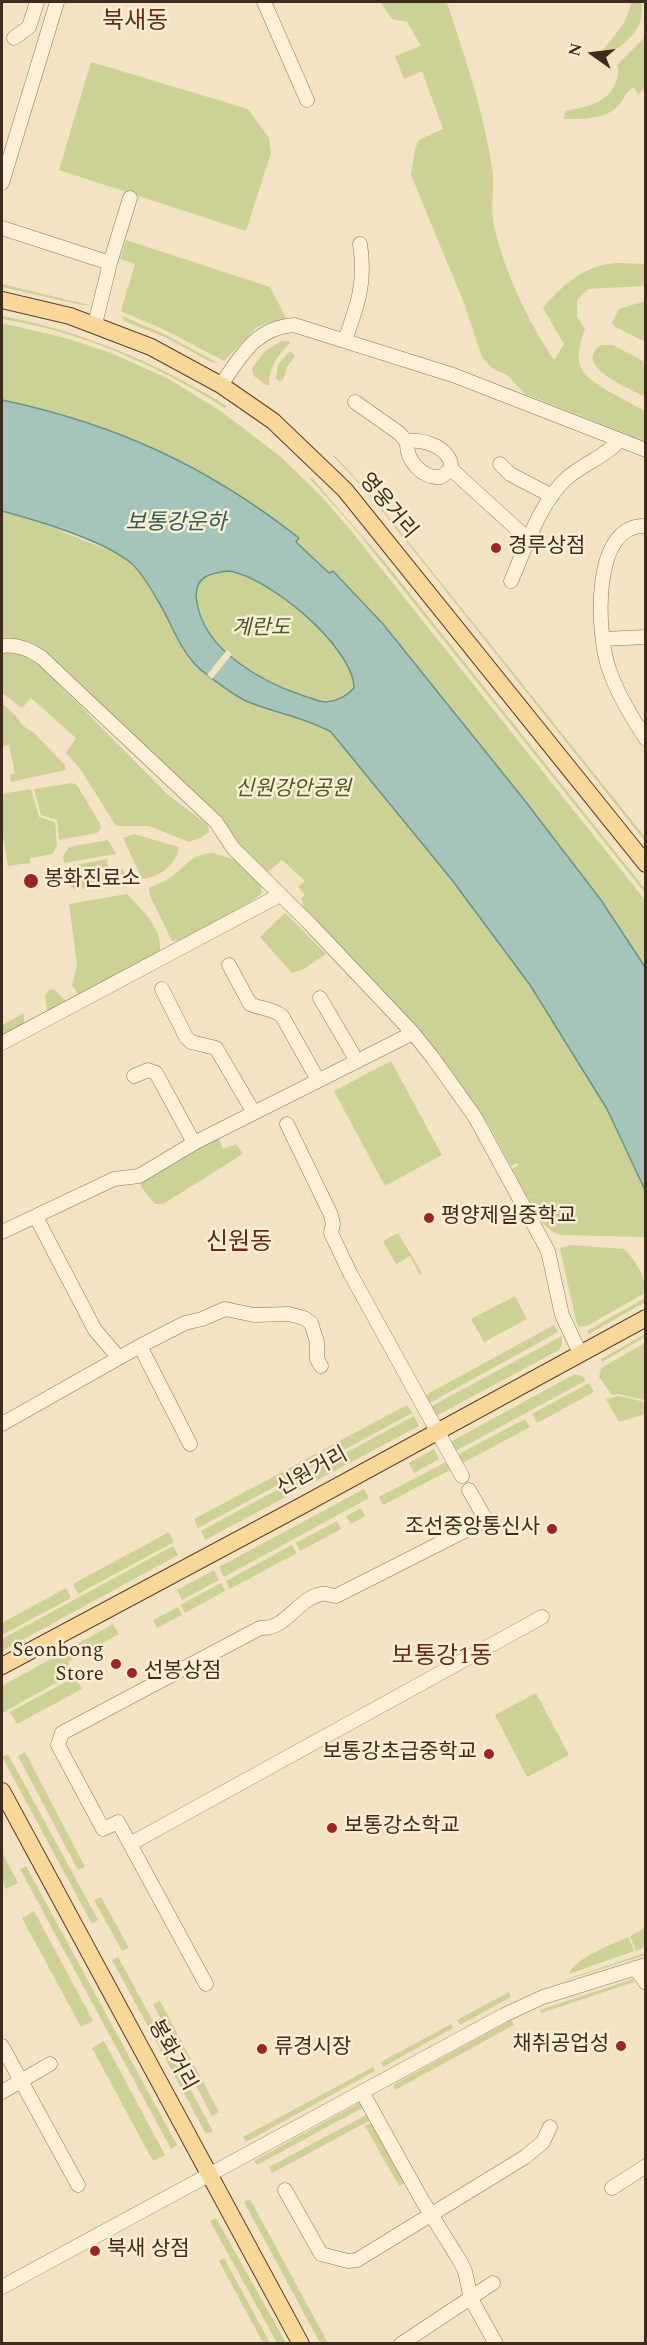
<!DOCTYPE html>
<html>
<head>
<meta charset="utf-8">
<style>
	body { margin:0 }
	#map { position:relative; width:647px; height:2345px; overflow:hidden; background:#f2e3c2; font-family:Spectral,serif }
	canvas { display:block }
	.frame { position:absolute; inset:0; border:3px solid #3d2c1d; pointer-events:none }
	.north { position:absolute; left:563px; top:24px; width:60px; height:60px; -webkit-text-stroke:4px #f9edd3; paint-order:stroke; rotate:284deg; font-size:16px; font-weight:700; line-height:24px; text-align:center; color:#3d2c1d }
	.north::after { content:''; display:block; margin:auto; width:21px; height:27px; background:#3d2c1d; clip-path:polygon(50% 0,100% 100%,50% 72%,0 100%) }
</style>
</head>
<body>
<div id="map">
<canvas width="647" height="2345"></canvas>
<div class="frame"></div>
<div class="north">N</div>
</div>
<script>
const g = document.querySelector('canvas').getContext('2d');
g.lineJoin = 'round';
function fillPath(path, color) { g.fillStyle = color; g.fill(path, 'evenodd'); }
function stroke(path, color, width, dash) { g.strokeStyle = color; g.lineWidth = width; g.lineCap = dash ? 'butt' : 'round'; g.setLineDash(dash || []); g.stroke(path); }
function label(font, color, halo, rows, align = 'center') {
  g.font = font + ' Spectral,"Noto Sans KR",serif'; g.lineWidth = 5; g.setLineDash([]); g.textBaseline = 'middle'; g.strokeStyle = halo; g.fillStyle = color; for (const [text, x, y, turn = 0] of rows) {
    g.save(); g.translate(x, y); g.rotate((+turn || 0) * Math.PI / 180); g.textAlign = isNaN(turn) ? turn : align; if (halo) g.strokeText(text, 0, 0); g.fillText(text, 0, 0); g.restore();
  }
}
fillPath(new Path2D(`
	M380,2L447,3C465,57 483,110 492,167C495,186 490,207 494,226C504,271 529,323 554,360L564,344L543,308C560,288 579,269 608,264C619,262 634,264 645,264V286L588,289L577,300V317L585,329C581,341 575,357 582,370C590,384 631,403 645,411V441L525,394L507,375L492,368L482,357L464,303L411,175L415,149L419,140L443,129L422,71L404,79L395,56L421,46L407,22L392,19Z
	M631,2H642C642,8 642,15 640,22C637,34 616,53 604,54L602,51C614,36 629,21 631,2Z
	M645,37L646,86L638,95L634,87C625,92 625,98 619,105C606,120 582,119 564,119L565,111C587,107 610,103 617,79C618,73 619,71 617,65Z
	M91,62L248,109L269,138L271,153L246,231L59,170Z
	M126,240L270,287L286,318L257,327L224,361L167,331L121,311L135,264L120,259Z
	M2,284L89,305H82L2,287Z
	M645,301H646L645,342L614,326L612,322L619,309Z
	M2,316C83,331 157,363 227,406L225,408C157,365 82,332 2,319Z
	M122,316L166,335L218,363L211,362L165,337L124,321Z
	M2,323L69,339L111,353L169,379L222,412L281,457L323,498L352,532L645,900V967C596,888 538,817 480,745C432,686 386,626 334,571L329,573L296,541L299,538C208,466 114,424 2,400Z
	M282,341H289L290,343C277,357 270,365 269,385H266L254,376L252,368L265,351Z
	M601,345H613L645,362V397C630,388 571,366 601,345Z
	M289,352L293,353L295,357L288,365L283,380L279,381L276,378L278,365Z
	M334,455L367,490L645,837V841L366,491L333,456Z
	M311,477L384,561L645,889V893L355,529L310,479Z
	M2,511L29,518L118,554L138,570L159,603L183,650L189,659L202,670L238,697L316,723L331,732L342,743L488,926L530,985L550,1019L552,1018L607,1109L645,1190V1237L562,1235L553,1232L542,1223L512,1169L519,1165L517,1163L511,1166L486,1120L481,1118L301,908L304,905L301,899L305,895L298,887L305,881L282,860L268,872L246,854L39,649L2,641Z
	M226,571C265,573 354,647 354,689C346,697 338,701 326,702C319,702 311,698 304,696C262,682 205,651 197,603C195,595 196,583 204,577C209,573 220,573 226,571Z
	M2,651L24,652L35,660L167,794L208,825L209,832L200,838L189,842L149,826H116L81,770L66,753L76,738L31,698L22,708L2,693Z
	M2,703L15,715L23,726L33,732L65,765L66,770L11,782L10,775L15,773L9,745L2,746Z
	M72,783L77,785L99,822L101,828L97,833L59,840L57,820L41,815L34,789Z
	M31,789L39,817L55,822L57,845L53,854L30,858V863L8,866L2,829V794Z
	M134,834L179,847C176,865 160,877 142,879L123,838Z
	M108,840L116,854L64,863L63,856L69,847Z
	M212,853L240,861L261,884L262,893L252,901L182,940L172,941L150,896L149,888C158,884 168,880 175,874C190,862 191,855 212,853Z
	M107,859L108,867L76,872L75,865Z
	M123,869L129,882L75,890L69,885L67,878Z
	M127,894C141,909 162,927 160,950L147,960L78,994L72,985L77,965L69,904Z
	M285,913L326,954L304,969L292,973L260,937Z
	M50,989L55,990L66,1001L64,1005L50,1013L47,1011L45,996Z
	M24,1013V1026L2,1040V1025Z
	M391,1061L442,1155L385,1186L334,1091Z
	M218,1136L223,1149L236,1144L243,1154L163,1204H155L141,1187V1180Z
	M398,1233L422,1273L420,1275L410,1256L396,1264L383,1241Z
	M571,1245L624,1249C636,1261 646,1276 645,1293L587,1326L579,1327L576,1321L560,1248Z
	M515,1296L527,1319L484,1342L471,1319Z
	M645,1298V1302L589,1334L587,1331Z
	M554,1325L558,1332L426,1405L422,1397Z
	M645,1334V1337L602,1362L601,1359Z
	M562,1336V1345L559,1350L438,1415L435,1416L428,1408Z
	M645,1343V1400L618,1394L612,1395L599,1377L601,1368Z
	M573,1375H580L585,1379V1381L452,1453L450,1443L452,1441Z
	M589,1383L594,1392L537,1423L532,1414Z
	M619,1396L645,1402V1414L619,1422L606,1399Z
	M407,1405L412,1413L305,1471L300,1462Z
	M414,1416L419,1426L205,1540L201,1531Z
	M525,1419L530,1427L459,1465L455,1456Z
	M434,1449L439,1459L414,1473L409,1463Z
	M446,1462L450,1470L383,1505L379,1497Z
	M299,1463L304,1471L198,1528L194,1519Z
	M364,1489L369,1498L224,1577L219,1567Z
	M361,1508L365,1516L351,1524L346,1516Z
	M337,1521L341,1529L300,1551L296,1543Z
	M169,1532L174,1542L78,1594L73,1584Z
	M292,1545L297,1553L230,1589L226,1581Z
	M173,1546L178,1555L2,1651V1639Z
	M214,1570L219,1580L182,1600L177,1590Z
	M221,1583L225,1591L185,1613L180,1605Z
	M66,1588L71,1598L2,1635V1623Z
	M178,1607L182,1615L157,1628L153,1620Z
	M113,1624L119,1634L68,1662L74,1673L2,1713V1686Z
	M75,1677L82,1689L17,1724L10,1712Z
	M536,1693L569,1755L527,1777L495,1715Z
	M25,1752L85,1867L78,1870L18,1756Z
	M8,1754L98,1920L92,1924L2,1757Z
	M2,1852L18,1883L6,1889L2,1881Z
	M26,1866L177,2145L171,2149L20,1869Z
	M101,1897L129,1948L122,1951L94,1900Z
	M34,1911L93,2021L81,2027L22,1918Z
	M645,1928V1947L636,1951L630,1936Z
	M628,1937L634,1951L569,1974C574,1958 613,1944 628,1937Z
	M645,1953V1955L566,1980L567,1979Z
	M118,1957L213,2131L206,2134L112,1960Z
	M633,1979L634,1982L541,2013L540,2010Z
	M509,1992L511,1997L460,2025L457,2020Z
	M160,2001L219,2112L212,2116L153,2004Z
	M511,2020L514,2025L395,2090L393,2085Z
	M451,2024L453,2028L383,2067L381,2062Z
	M104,2041L165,2155L153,2161L92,2048Z
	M373,2067L375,2071L246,2142L243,2137Z
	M361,2102L364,2107L257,2165L254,2161Z
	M368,2114L371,2120L272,2173L269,2167Z
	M373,2122L407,2182L399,2186L365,2126Z
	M250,2199L328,2343H320L244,2202Z
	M216,2218L286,2343H277L210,2221Z
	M224,2258L270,2343H263L219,2261Z`), '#ccd295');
const water = new Path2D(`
	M2,400C116,424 207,466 299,538L296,542L329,573L333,571L383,624L522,797L601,900L645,967V1190L607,1109L530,985L452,880L331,732C305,717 274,713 246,701C230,693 215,681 201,670C179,651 173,625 158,601C151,589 143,574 132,564C106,541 36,520 2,511ZM226,571C265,573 354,647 354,688C346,697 338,701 326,702C319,702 311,698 304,696C262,682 205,651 197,603C195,595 196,583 204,578C209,573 219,573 226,571Z`);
fillPath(water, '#a5c5bb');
stroke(water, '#6b9489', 1.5);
fillPath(new Path2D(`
	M227,650L232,654L212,679L207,675Z`), '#f2e3c2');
const minor = new Path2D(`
	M264,2L307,100
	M14,38L29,27L37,2
	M2,183L57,2
	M2,228L110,263
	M95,324L110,263L130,198
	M345,340C358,304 366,282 360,244
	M221,385C241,356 255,328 294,325L453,375L646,450
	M355,402L399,433L407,442C423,437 453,449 451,469L529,540
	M407,442C406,460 422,479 441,477L451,469
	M500,464L510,474L552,496
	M646,526C590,523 597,636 609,669C617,693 632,718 646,739
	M511,581C525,549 540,502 567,478C584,463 605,457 620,440
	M603,639L646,637
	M2,646C17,644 29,649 41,657L216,822L233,848L310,924L413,1033L433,1058L475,1117L548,1251L562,1315L580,1353
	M229,965L250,1004C261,1009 272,1008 282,1016L318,1080
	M162,989L186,1037L191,1042L216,1048L254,1113
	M320,998L357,1061
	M2,1043L280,895
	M134,1076L148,1070L156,1073L194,1143
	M287,1124L331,1215L333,1224L331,1233L350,1273L462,1476
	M36,1217L95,1330L119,1358
	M2,1232L114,1179L139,1176L194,1143L413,1033
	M140,1346L190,1444
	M2,1424L140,1346L185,1323L202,1319L225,1309L254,1315L289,1314L304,1318L311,1323L317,1342V1359L321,1366
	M130,1844L542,1617
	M635,1968L646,1983
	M206,1984L118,1822L103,1829L58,1745L62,1733L260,1628C287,1630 297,1598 322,1594C327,1593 331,1596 336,1596L486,1520L469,1490
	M2,2046L78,2185
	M2,2092L50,2064
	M362,2092L422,2200L460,2261L465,2271L471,2299L496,2344
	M612,2188L646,2166
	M285,2190L321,2254L348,2261L357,2260L525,2157L543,2142L550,2127
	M2,2287L504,2015L543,1997L646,1965
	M401,2344L493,2283`);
const major = new Path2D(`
	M2,300L70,316L151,347L221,385L273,421L345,490L646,864
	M2,1666L303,1505L646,1318
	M2,1791L301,2344`);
stroke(minor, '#8e7457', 15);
stroke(major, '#5c412c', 18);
stroke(minor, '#fcf0d7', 14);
stroke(major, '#f9d897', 16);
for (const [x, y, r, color] of [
	[496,548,6,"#a32125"],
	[31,881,8,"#a32125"],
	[429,1218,6,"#a32125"],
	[552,1529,6,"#a32125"],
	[116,1664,6,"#a32125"],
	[132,1673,6,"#a32125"],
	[489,1754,6,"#a32125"],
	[332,1828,6,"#a32125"],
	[621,2046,6,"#a32125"],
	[262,2049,6,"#a32125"],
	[95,2251,6,"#a32125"]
]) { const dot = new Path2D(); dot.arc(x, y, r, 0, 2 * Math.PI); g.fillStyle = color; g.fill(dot); stroke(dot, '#f9edd3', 2); }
label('21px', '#3d2c1d', '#f9edd3', [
	["영웅거리",387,507,50],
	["신원거리",313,1473,-29],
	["봉화거리",171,2056,61]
]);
label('21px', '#3d2c1d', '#f9edd3', [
	["경루상점",508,548],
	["봉화진료소",44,881],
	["평양제일중학교",441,1218],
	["조선중앙통신사",540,1529,"right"],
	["Seonbong",104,1652,"right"],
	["Store",104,1676,"right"],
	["선봉상점",144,1673],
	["보통강초급중학교",477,1754,"right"],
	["보통강소학교",344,1828],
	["채취공업성",609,2046,"right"],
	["류경시장",274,2049],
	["북새 상점",107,2251]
], 'left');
label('italic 21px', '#4e5b21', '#f9edd3', [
	["계란도",261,630],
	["신원강안공원",293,791]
]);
label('italic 22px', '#2b5e5a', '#f9edd3', [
	["보통강운하",176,525]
]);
label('24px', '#6d2818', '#f9edd3', [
	["북새동",135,23],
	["신원동",239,1244],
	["보통강1동",442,1658]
]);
</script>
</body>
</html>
